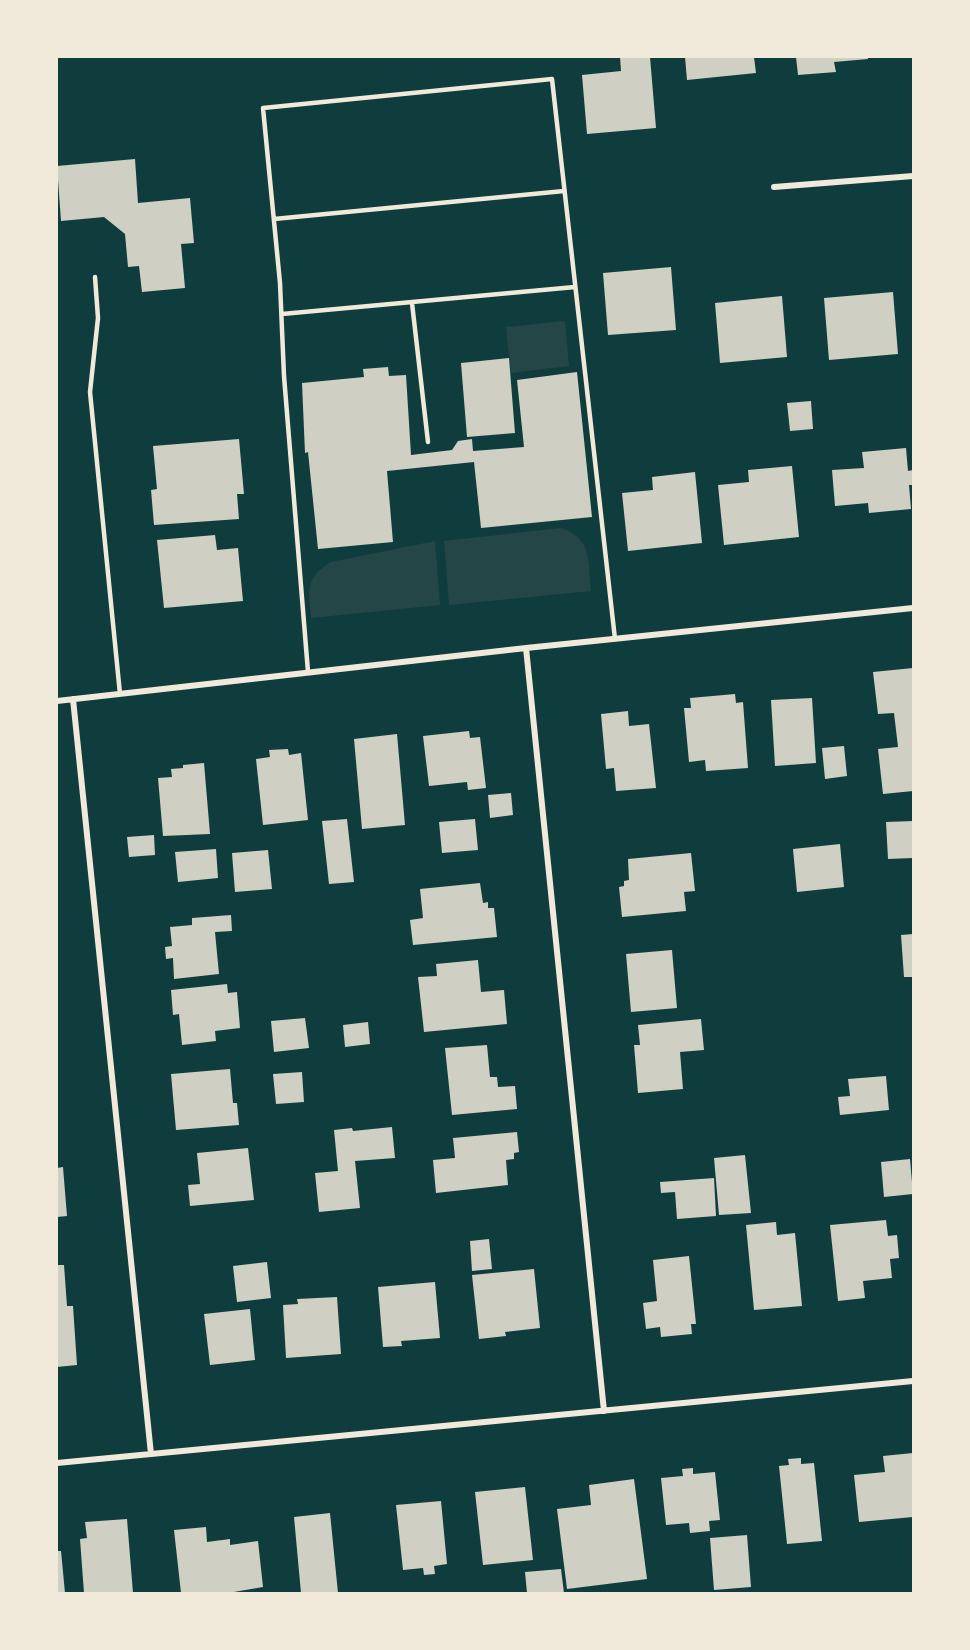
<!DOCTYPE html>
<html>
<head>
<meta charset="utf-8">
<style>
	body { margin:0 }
	#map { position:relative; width:970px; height:1650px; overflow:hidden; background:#0f3d3e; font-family:Literata,serif }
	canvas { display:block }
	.frame { position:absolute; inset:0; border:58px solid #f1e9da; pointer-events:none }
</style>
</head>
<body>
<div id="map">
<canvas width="970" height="1650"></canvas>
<div class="frame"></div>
</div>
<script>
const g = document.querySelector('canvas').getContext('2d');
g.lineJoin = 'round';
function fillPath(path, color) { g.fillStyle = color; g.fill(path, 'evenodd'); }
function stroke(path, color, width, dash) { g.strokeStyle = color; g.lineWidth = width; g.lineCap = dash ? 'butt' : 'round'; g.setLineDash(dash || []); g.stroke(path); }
fillPath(new Path2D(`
	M565,321L569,366L511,373L506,327Z
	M561,528C593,538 588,563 591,591L449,605L444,541Z
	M435,541L440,605L311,618C309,590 304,579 331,562Z`), '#244646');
fillPath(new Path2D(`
	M620,57H650L656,128L587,134L582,75L621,71Z
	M685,57H754L756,73L687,80Z
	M796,57H868V59L834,62L836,72L798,75Z
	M135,159L138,203L190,198L194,243L181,244L185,288L142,292L139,266L128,267L125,234L104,217L61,221L57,166Z
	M671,267L676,330L608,335L603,273Z
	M893,292L898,354L829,360L824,298Z
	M782,296L787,357L720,363L715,303Z
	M509,358L515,433L467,437L461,363Z
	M388,367L389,376L406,375L411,455L452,450L458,441L472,439L473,451L524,447L517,380L577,372L592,517L481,528L474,462L387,471L393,542L318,549L308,452L305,453L302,383L364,377L363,369Z
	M811,401L813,429L790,431L787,403Z
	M239,439L244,494H237L239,519L154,525L151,490L157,489L153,446Z
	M906,448L908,471L913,470V485H909L911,509L869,513L868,503L835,506L832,470L864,468L862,452Z
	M792,466L799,537L724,545L718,485L749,482L748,470Z
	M695,472L702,543L628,551L622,493L653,490L652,477Z
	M215,535L217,550L238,548L243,601L164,608L157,540Z
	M913,668V791L883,794L878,749L898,747L894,713L878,714L873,672Z
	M735,694L736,703L743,702L748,768L706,771L705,760L689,762L684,708H691L690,698Z
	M812,698L816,763L775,766L771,700Z
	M628,711L629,726L649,724L656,788L616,791L614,768L606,769L601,714Z
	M469,731L470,738L480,737L486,788L468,790L467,782L429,786L423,736Z
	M397,734L405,825L362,829L354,739Z
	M844,746L847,776L825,779L822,748Z
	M288,749L289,755L301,753L308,820L263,825L256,759L270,757L269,750Z
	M204,763L210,834L163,836L158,778L172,777L171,769L183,768V765Z
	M511,793L513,815L490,818L488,795Z
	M347,819L354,882L329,884L322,821Z
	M475,819L478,850L442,853L439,822Z
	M913,821V858L888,859L886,822Z
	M154,835L155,855L129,857L127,837Z
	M840,844L844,887L797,892L793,849Z
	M216,849L218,878L178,882L175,852Z
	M268,850L272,889L235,892L232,853Z
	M691,853L695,891L684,892L686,911L622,917L619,887L624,886V881L629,880L628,859Z
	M480,883L483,903L488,902V908H494L497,937L413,945L410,920L423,918L420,889Z
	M231,915L232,931L215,932L219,974L174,979L173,958L166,959L165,947L172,946L170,927L192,925V918Z
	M913,934V977H904L901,935Z
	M672,950L677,1008L631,1012L626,954Z
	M478,960L481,992L504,990L507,1024L424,1032L418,977L437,976L436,964Z
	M227,984L228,993L237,992L240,1028L215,1031L216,1041L182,1045L179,1014L173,1015L171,990Z
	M305,1018L309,1048L274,1052L271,1021Z
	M701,1019L704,1050L680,1052L683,1089L638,1093L634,1045H640L638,1025Z
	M368,1022L370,1044L345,1047L343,1025Z
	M487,1045L490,1077H497L498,1087L515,1086L517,1109L452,1115L445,1048Z
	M230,1069L233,1103H237L239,1125L176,1130L171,1074Z
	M302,1072L304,1102L276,1104L273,1074Z
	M886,1076L889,1110L840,1115L838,1097L850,1096L848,1079Z
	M392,1127L395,1158L355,1161L360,1208L319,1212L315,1173L338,1171L334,1130L352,1128L353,1131Z
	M517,1132L519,1152L514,1153V1159L506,1160L508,1185L436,1193L433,1160L455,1158L453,1138Z
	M248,1148L254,1200L190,1206L188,1185L200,1184L197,1153Z
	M745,1155L751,1213L719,1215L714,1158Z
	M910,1159L913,1194L884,1197L881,1162Z
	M63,1167L67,1216L57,1217V1168Z
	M714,1178L716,1216L677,1219L675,1192L661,1193L660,1182Z
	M886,1220L888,1236L897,1235L899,1258L890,1259L892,1278L863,1281L865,1298L838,1301L830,1225Z
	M776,1222L777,1235L795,1233L802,1306L754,1310L746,1225Z
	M489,1239L492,1269L472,1271L470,1241Z
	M689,1256L696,1324H691L692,1334L661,1337L660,1327L646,1329L643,1303L657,1301L653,1260Z
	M267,1262L271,1298L237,1302L233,1266Z
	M57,1265H64L67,1306H73L77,1365L57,1367Z
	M534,1269L540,1328L505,1332L506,1336L479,1339L472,1275Z
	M435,1282L440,1338L401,1341L402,1346L383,1347L378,1287Z
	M337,1297L341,1354L286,1358L283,1305L298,1304L297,1299Z
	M250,1309L255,1360L210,1365L204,1314Z
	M913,1453V1517L859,1522L854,1475L885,1472L883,1456Z
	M801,1458V1464L814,1463L822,1541L787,1544L779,1466L789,1465L788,1459Z
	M693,1468V1474L715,1472L720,1520L709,1521L710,1531L690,1533L689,1523L666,1525L661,1478L683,1476L682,1469Z
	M634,1479L647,1579L567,1589L557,1509L591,1505L589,1485Z
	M525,1487L533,1560L483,1565L475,1492Z
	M441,1501L447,1564L434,1566L435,1574L424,1575L423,1568L403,1570L396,1505Z
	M330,1513L338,1593H301L294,1517Z
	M127,1519L133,1593H84L80,1539L87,1538L85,1522Z
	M206,1527L207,1542L230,1539V1545L258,1541L263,1587L228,1593H181L174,1530Z
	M747,1535L751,1587L714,1590L710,1538Z
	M57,1551H61L65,1593H57Z
	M561,1569L564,1593H527L525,1572Z`), '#cfcfc3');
stroke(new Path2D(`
	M274,219L564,191
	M95,277L98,318L90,392L120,694
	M412,303L428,442
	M282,314L575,287
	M308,672L284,376L280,283L263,108L552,79L615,639`), '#f1e9da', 4.5);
stroke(new Path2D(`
	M774,187L913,176
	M526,648L604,1411
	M73,699L151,1454
	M57,701L526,648L913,608
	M57,1463L913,1381`), '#f1e9da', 6);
</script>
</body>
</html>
